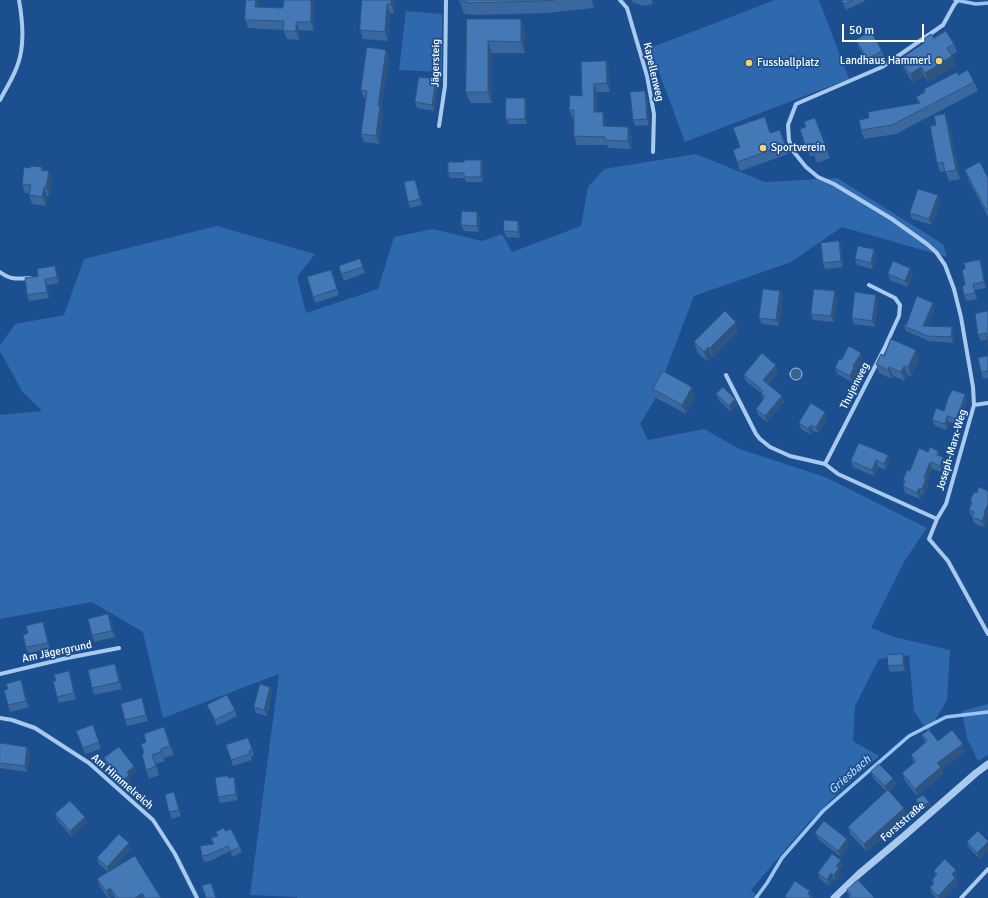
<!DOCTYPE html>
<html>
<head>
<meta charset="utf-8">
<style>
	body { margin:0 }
	#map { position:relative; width:988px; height:898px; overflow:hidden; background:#1b4f8f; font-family:Signika,sans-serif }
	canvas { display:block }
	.scale { position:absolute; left:842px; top:24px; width:82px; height:18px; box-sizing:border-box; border:2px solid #fff; border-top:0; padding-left:5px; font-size:12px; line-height:14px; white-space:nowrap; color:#fff; -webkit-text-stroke:3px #1b4f8f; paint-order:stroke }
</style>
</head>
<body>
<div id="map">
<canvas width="988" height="898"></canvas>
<div class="scale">50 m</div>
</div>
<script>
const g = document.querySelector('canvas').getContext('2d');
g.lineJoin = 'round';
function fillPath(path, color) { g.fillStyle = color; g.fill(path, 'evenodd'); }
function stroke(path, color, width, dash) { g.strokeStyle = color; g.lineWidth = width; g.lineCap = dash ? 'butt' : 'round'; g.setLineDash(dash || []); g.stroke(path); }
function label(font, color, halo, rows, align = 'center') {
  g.font = font + ' Signika,sans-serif'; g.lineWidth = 3.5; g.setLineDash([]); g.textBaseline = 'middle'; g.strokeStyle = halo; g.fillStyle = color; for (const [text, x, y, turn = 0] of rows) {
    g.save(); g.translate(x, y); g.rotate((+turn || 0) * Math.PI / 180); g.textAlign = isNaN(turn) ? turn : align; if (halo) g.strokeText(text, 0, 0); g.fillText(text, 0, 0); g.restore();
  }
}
fillPath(new Path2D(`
	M775,0H819L849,79L685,142L650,48Z
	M406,11L442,14V72L399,70Z
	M696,154L765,182L837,178L943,244L947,257L842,227L791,262L694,296L654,401L640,424L648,440L704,429L740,449L825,477L927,528L905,560L871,628L894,637L950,650L947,700L928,732L914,711L909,655L879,659L855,706L853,741L879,756L839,792L808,823L751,890L759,898H297V897L250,895L279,674L163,718L143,632L92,602L0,619V415L42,411L22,391L0,351V345L15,324L64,315L84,259L217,226L315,254L297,277L306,313L378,289L394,237L433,229L482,241L502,234L512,252L581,226L588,187L604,169Z
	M988,704V755L978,761L967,738L962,711Z`), '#2e69ad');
const water = new Path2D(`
	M790 374a6 6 0 1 1 12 0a6 6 0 1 1-12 0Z`);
fillPath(water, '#3c6290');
stroke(water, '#9cc4f0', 1);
stroke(new Path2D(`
	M955,0L976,4L988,3
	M756,898L767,883L782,858L823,811L909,736L946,717L988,712`), '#9cc4f0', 3.5);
stroke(new Path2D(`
	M620,0L627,8L647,76L654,114L653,152
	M0,100C8,85 18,70 21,52C24,35 22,17 19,0
	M439,126L445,86L446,0
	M0,272C11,280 17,279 30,278
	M726,375L756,434L760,439L770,447L790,456L825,464L838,474L937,519L946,504L974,405L973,387L961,317L954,289L945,265L936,252L927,244L892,219L834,184L818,177L806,167L793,151L789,140L788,125L796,104L882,67L943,25L954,5L958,0
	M974,405L988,403
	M825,464L884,349L899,316L900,305L895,298L869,285
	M937,519L929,539L948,561L988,634
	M0,674L67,658L119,648
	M0,718L12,720L35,728L89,763L153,820L175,854L197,898
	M961,898L988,869`), '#a9c9ee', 4);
stroke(new Path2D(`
	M834,898L859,874L904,836L976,773L988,764`), '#a9c9ee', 7);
fillPath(new Path2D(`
	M246,0H259V7L283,8L284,0H313L314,5V31L299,30V40L287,39L283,30L248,28L245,20Z
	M362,0H395L394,13H390L388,41L363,39L360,30Z
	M459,0H593L594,8L547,13L471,15L470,14H464Z
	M632,0H652L653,4L641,6L639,4H637L636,3H633Z
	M841,0H864L865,1L846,10Z
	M467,19L525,31V53H492V103H470L466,92Z
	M934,38L954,44L957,52L952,55L955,65L928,82L924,76L913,83L903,67L900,59L923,44L922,40Z
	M856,40L882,51L884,57L869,65L858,46Z
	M386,50L389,58L381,110L383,114L379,144L364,142L361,134L366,98H364L361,90Z
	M606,61L609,69L610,92H597V112L606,121V126L632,136L631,149L608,148L607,145H577L574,136V119H573L569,110L582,96Z
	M958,75L974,82L978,91L896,134L864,139L861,130L869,118L919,104L916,97L925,92L924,89Z
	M436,79L438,85L434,111L417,108L415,102Z
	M647,97L649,125L635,126L633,120Z
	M525,98L527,104V124H509L506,119Z
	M945,114L949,123L960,179L949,181L945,171L940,172L937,163L936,125Z
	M815,118L830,158L817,163L814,155L810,157L800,129L806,127Z
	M780,130L788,154L740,171L733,150L740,147L771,133Z
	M483,165V182H466L464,178H450L448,173Z
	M42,167L43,170L49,171L52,180L49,196H47L46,206L32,204L29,195V193H25L22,184L30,168Z
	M965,170L988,178V217L968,179Z
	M415,180L417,186L422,205L410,208L408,202Z
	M940,201L932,225L912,219L910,213Z
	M480,218L479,232L464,231L461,225Z
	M520,227V238L506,237L504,231Z
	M839,241L841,247L843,267L825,269L823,263Z
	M876,255L873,269L857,265L855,259Z
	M360,259L365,273L344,281L339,266Z
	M55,266L58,272L59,283L47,285L49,298L29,301L27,295L38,276Z
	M982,266L986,288L975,290L977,299L966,301L964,295L965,285Z
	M888,274H913L908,287L890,280Z
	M333,276L339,295L315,303L313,297Z
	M780,291L783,297L779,326L762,324L759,318Z
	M837,297L834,322L813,320L811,314Z
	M878,301L875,327L854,324L852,318Z
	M935,308L927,326L952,327L954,333L953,343L929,341L906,331L904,326Z
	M988,311L987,339L981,341L978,335Z
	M739,331L713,357L712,356L707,361L697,352L694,342Z
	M861,353L863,359L856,371L857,373L852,382L837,374L835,368L841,360Z
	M884,356L919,359L911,376L908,375L905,381L893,376L892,379L879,373L876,364Z
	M988,356V378L983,379L981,372Z
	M778,371L768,384L782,396L784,402L767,422L758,415L756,409L763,400L761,393L746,381L744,375Z
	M653,389L695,396L686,414L656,398Z
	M716,394L735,399L737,405L731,412L719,400Z
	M965,394L967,400L961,419L958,425L949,422L947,430L935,426L932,420Z
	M825,412L827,419L818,433L813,431L811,435L801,429L799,423Z
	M938,451L940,456L943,457L946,463L942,472L932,469L927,482L928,485L924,495L921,494L920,499L905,493L903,486L904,483L903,480L910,471L928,452Z
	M888,455L890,461L886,470L878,467L874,476L853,467L851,461Z
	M974,492L987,520L984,527L974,523L972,517V516H971L969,510L971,504L970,501Z
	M111,620L115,637L94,642L92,635Z
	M45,628L50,649L28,653L26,647L28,633Z
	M903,654L905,660V671L890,672L888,666Z
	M115,664L117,670L122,689L94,695L92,688Z
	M69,671L71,677L76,699L59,703L57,697L56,681Z
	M21,680L29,707L10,712L8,705V689Z
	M270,687L272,693L267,716L256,713L254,707Z
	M142,698L148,721L127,726L125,720Z
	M207,705L235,710L237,716L217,726L210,711Z
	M93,725L101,749L85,754L76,731Z
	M164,727L174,755L164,758L165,761L156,764L159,775L149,779L146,770V742Z
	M922,735L965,752L942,769L943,775L917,796L905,781L902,773L914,763L911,755L925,743Z
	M248,738L254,755L251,757L252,760L233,766L226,745Z
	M0,743L27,747L30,753L27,772L0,768Z
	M104,758L134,766L136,772L130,777L131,781L124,787L106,764Z
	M871,772L896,784L889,791L907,816L867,852L850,834L848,827L886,791L873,778Z
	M234,777L236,783L238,800L220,803L218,797L229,778Z
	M176,798L181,816L172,819L169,812Z
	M916,800L929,802L930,805L923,810L918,803Z
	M55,814L87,823L72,837L57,820Z
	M225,831L240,847L242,852L233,857L230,851L210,861L204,862L202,856L213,844L211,838L217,836L216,832Z
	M978,831L980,859L969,848L967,842Z
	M815,833L847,839L849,845L841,857L818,839Z
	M131,849L111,870L161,898H115L113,895L110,898H108L100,887L97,879L108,872L99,864L97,858Z
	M841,860L843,866L840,870L841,874L836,881L834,879L829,886L820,879L818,873Z
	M934,871L958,876L956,878L958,884L944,898H936L932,894L930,888L933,884L932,880L936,876Z
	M847,890L875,898L849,897Z`), '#3a679d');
fillPath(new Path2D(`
	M256,0H259L258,15L255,7Z
	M311,0H313L314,5V31L311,22Z
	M391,0H395L394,13L391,4Z
	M591,0H593L594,8Z
	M387,4L390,13L388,41L385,32Z
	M521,19L525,31V53L521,42Z
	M296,22L299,30V40L296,31Z
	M488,41L492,53V103L488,92Z
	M386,50L389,58L381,110L383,114L379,144L376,136L378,106Z
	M952,56L955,65L928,82L925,73Z
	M606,61L609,69L610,92L607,83Z
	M921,67L924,76L913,83L910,74Z
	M436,79L438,85L434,111L432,105Z
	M594,84L597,92V121L594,112Z
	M645,91L647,97L649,125L647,119Z
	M525,98L527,104V124L525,119Z
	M603,112L606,121V135L603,126Z
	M945,114L949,123L960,179L956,170Z
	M628,127L632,136L631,149L628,141Z
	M481,160L483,165V182L481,177Z
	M49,171L52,180L49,196L46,187Z
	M44,187L47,196L46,206L42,197Z
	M938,195L940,201L932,225L929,219Z
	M477,212L480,218L479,232L477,226Z
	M518,221L520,227V238L518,232Z
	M839,241L841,247L843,267L841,261Z
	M874,249L876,255L873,269L871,263Z
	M980,260L982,266L986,288L984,282Z
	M55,266L58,272L59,283L57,277Z
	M910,268L913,274L908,287L905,281Z
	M45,279L47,285L49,298L47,292Z
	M973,284L975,290L977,299L975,293Z
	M780,291L783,297L779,326L776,320Z
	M835,291L837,297L834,322L831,316Z
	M876,295L878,301L875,327L872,321Z
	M933,303L935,308L925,331L923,326Z
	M736,322L739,331L713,357L710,348Z
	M952,327L954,333L953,343L951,337Z
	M708,347L712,356L707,361L704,352Z
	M916,350L919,359L911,376L908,367Z
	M861,353L863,359L856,371L857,373L852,382L850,376L853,366Z
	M776,365L778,371L765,386L763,380Z
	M904,366L908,375L905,381L901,372Z
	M889,367L893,376L892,379L888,370Z
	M692,387L695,396L686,414L682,405Z
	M965,394L967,400L961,419L959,413Z
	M782,396L784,402L767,422L765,416Z
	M735,399L737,405L731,412L729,406Z
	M825,412L827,419L818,433L816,427Z
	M958,413L961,419L958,425L956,419Z
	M947,416L949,422L947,430L945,424Z
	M811,425L813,431L811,435L808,429Z
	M938,451L941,457L937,455Z
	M888,455L890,461L886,470L884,464Z
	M943,457L946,463L942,472L940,466Z
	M876,460L878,467L874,476L872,470Z
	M930,462L932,469L927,482L928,485L924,495L922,489L924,478Z
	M919,488L921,494L920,499L917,493Z
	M988,504V515L987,518V520L984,527L982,521L984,513Z
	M108,614L111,620L115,637L112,631Z
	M43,622L45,628L50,649L48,643Z
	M903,654L905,660V671L903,665Z
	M115,664L117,670L122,689L119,682Z
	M69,671L71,677L76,699L74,693Z
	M21,680L23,686L29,707L26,701Z
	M270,687L272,693L267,716L264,710Z
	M142,698L144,705L148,721L146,715Z
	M963,744L965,752L942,769L943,775L917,796L915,789L937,763Z
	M27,747L30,753L27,772L25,766Z
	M161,749L165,761L161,752Z
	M134,766L136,772L130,777L131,781L124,787L122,781L127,772Z
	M234,777L236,783L238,800L236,794Z
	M893,778L896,784L887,792L885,786Z
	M174,792L176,798L181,816L179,810Z
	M929,802L930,805L923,810L922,807Z
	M904,808L907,816L867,852L864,844Z
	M85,817L87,823L72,837L70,831Z
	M847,839L849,845L841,857L838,851Z
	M988,842V851L980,859L977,853Z
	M129,843L131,849L109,873L107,867Z
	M841,860L843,866L840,870L841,874L836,881L834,875L836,866Z
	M956,870L958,876L956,878L958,884L944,898H939L938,896L952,874Z
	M831,873L834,879L829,886L827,880Z
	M110,888L113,895L109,898L106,891Z
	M810,891L813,897L812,898H809L808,894Z
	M142,893L144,898H135Z`), '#305480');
const building = new Path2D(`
	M246,0H256L255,7L283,8L284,0H311V22H296V31H283L284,21L245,20Z
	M362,0H391V4H387L385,32L360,30Z
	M459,0H555L543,1L467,3V2L459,1Z
	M842,0H853L844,4Z
	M467,19H521V42L488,41V92H466Z
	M871,31L882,51L867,59L856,40Z
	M946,31L954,44L947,48L952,56L925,73L921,67L910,74L900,59L924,43L922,40L931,34L934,38Z
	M367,47L386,50L378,106H380L376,136L361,134L367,91L361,90Z
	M606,61L607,83L594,84V112H603V126L628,127V141L605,140V137L574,136V110H569L570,95L582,96L581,62Z
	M968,70L974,82L892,125L861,130L859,120L869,118L868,112L920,103L916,97L925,92L924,89L957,72L958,75Z
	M419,77L436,79L432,105L415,102Z
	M645,91L647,119L633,120L630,92Z
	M506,98H525V119H506Z
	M945,114L956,170L945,172L943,162L937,163L930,126L936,125L934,116Z
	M765,117L770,133L780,130L785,145L737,162L733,150L740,147L733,128Z
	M815,118L827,149L814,154L811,146L806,148L800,129L806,127L804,122Z
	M464,160H481V177H464V173H448V162H464Z
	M980,162L988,178V209L986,210L965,170Z
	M31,166L42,167L41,170L49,171L46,187H44L42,197L29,195L31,185L22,184L24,167L30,168Z
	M415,180L420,199L408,202L404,182Z
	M918,189L938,195L929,219L910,213Z
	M462,211L477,212V226L461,225Z
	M504,220L518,221V232L504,231Z
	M839,241L841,261L823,263L821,243Z
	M858,246L874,249L871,263L855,259Z
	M360,259L363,267L341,274L339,266Z
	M980,260L984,282L973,284L975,293L964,295L962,286L965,285L962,270L965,269L964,263Z
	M893,261L910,268L905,281L888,274Z
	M55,266L57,277L45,279L47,292L27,295L25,278L38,276L37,269Z
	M331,270L337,289L313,297L307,277Z
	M763,289L780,291L776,320L759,318Z
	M814,289L835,291L831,316L811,314Z
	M855,292L876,295L872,321L852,318Z
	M917,296L933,303L923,326L952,327L951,337L927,336L904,326V325H906Z
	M725,311L736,322L710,348L708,347L704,352L694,342Z
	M988,311V346L986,333L978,335L975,314Z
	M891,339L916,350L908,367L904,366L901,372L889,367L888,370L876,364L881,354L884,356Z
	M849,346L861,353L853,366L854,367L850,376L835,368L839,359L841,360Z
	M762,353L776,365L763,380L782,396L765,416L756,409L765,397L761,393L763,391L744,375Z
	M988,356V371L981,372L978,358Z
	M663,371L692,387L682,405L653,389Z
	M723,387L735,399L729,406L716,394Z
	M952,390L965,394L959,413H958L956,419L947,416L945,424L932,420L936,408L944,411L949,395H950Z
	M811,403L825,412L816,427L811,425L808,429L799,423Z
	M859,443L888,455L884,464L876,460L872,470L851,461Z
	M930,447L938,451L937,455L943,457L940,466L930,462L924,478L926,479L922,489L919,488L917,493L903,486L905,481L903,480L907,470L910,471L919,448L928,452Z
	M979,487L988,491V504L984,513L985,514L982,521L972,517L974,512L969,510L972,502L970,501L974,492L976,493Z
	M108,614L112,631L92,635L88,619Z
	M43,622L48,643L26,647L23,635L28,633L26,626Z
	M903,654V665L888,666L887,655Z
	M115,664L119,682L92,688L88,670Z
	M69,671L74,693L57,697L53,681H56L54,675Z
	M21,680L26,701L8,705L4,690L8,689L6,684Z
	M260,684L270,687L264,710L254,707Z
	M227,695L235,710L215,720L207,705Z
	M142,698L146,715L125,720L121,704Z
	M93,725L99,742L83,748L76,731Z
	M164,727L170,746L161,749V752L152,755L156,766L146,770L142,754L144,753L141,744L146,742L144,734Z
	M929,730L938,741L952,730L963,744L937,763L941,767L915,789L902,773L916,761L911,755L927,741L922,735Z
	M248,738L252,749L249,751L250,754L231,760L226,745Z
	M0,743L27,747L25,766L0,763Z
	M119,747L134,766L127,772L129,775L122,781L104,758Z
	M879,764L893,778L885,786L871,772Z
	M228,776V778L234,777L236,794L218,797L215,778Z
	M888,790L904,808L864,844L848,827Z
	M174,792L179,810L169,812L165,795Z
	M923,795L929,802L922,807L916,800Z
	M70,801L85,817L70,831L55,814Z
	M824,821L847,839L838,851L815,833Z
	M224,828L225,831L231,829L240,847L231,851L228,846L208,855L202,856L200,846L214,844L211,838L218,836L216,832Z
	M978,831L988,841V842L977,853L967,842Z
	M119,834L129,843L107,867L97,858Z
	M832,854L841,860L836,866L839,868L834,875L831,873L827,880L818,873Z
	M135,856L161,898H145L142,893L135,898H118L110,888L106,891L97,879Z
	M945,859L956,870L952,874L955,878L938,896L930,888L934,883L932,880L937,874L934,871Z
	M858,880L874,897L873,898H848L851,895L847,890Z
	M795,881L810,891L808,894L811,896L809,898H787L785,897Z
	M211,883L216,898H206L202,886Z`);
fillPath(building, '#4478b7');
stroke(building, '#305480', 1);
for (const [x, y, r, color] of [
	[939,61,4,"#ffd166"],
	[749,63,4,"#ffd166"],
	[763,148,4,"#ffd166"]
]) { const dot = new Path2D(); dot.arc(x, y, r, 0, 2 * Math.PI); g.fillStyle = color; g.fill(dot); stroke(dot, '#1b4f8f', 1.5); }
label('11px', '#fff', '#1b4f8f', [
	["Landhaus Hammerl",931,61,"right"],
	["Fussballplatz",757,63],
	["Sportverein",771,148]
], 'left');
label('11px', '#fff', '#1b4f8f', [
	["Jägersteig",436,63,-89],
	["Kapellenweg",653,72,77],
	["Thujenweg",855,386,-63],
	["Joseph-Marx-Weg",952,450,-74],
	["Am Jägergrund",57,652,-12],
	["Am Himmelreich",122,782,41],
	["Forststraße",903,822,-41]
]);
label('italic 12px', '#b5d3f5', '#1b4f8f', [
	["Griesbach",850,775,-41]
]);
</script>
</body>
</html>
